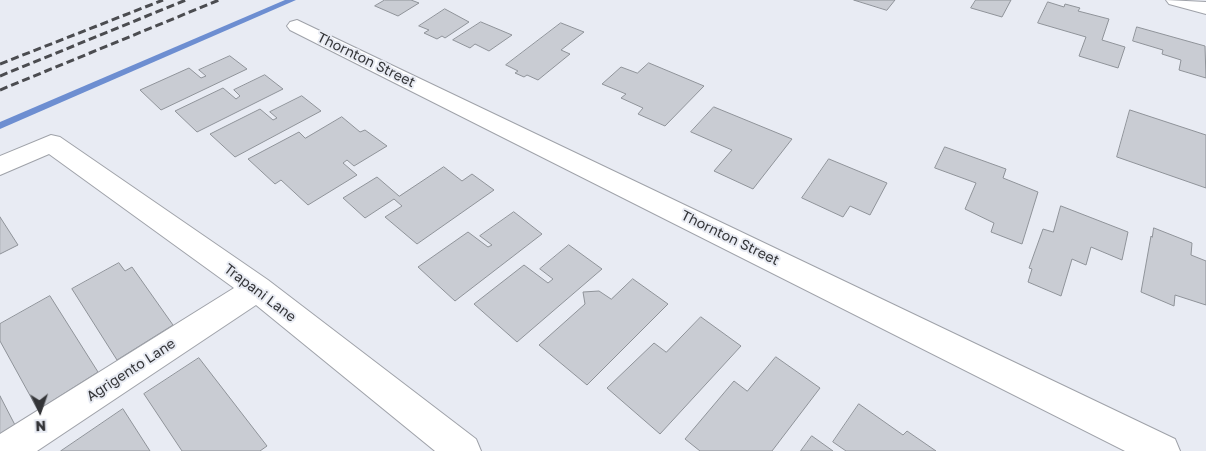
<!DOCTYPE html>
<html>
<head>
<meta charset="utf-8">
<style>
	body { margin:0 }
	#map { position:relative; width:1206px; height:451px; overflow:hidden; background:#e8ebf3; font-family:"Golos Text",sans-serif }
	canvas { display:block }
	.north { position:absolute; left:15px; top:386px; width:50px; height:50px; -webkit-text-stroke:4px #e8ebf3; paint-order:stroke; rotate:177deg; font-size:14px; font-weight:700; line-height:20px; text-align:center; color:#343538 }
	.north::after { content:''; display:block; margin:auto; width:18px; height:22px; background:#343538; clip-path:polygon(50% 0,100% 100%,50% 72%,0 100%) }
</style>
</head>
<body>
<div id="map">
<canvas width="1206" height="451"></canvas>
<div class="north">N</div>
</div>
<script>
const g = document.querySelector('canvas').getContext('2d');
g.lineJoin = 'round';
function fillPath(path, color) { g.fillStyle = color; g.fill(path, 'evenodd'); }
function stroke(path, color, width, dash) { g.strokeStyle = color; g.lineWidth = width; g.lineCap = dash ? 'butt' : 'round'; g.setLineDash(dash || []); g.stroke(path); }
function label(font, color, halo, rows, align = 'center') {
  g.font = font + ' "Golos Text",sans-serif'; g.lineWidth = 4; g.setLineDash([]); g.textBaseline = 'middle'; g.strokeStyle = halo; g.fillStyle = color; for (const [text, x, y, turn = 0] of rows) {
    g.save(); g.translate(x, y); g.rotate((+turn || 0) * Math.PI / 180); g.textAlign = isNaN(turn) ? turn : align; if (halo) g.strokeText(text, 0, 0); g.fillText(text, 0, 0); g.restore();
  }
}
fillPath(new Path2D(`
	M285,0H296L0,129V122Z`), '#6d8ed1');
const building = new Path2D(`
	M385,0H411L419,3L398,16L375,6Z
	M854,0H895L887,10Z
	M976,0H1011L1002,17L971,8Z
	M1048,2L1064,7L1065,4L1080,8L1078,11L1109,19L1102,40L1125,47L1118,68L1079,56L1086,37L1038,23Z
	M445,9L469,22L445,38L442,36L437,39L424,33L429,30L419,26Z
	M481,22L512,35L489,51L475,44L470,48L453,40Z
	M561,23L584,32L561,50L570,54L538,80L527,75L524,77L515,73L518,71L506,65Z
	M1137,27L1205,46L1206,78L1179,70L1181,60L1162,54L1163,50L1133,41Z
	M230,56L247,69L161,110L140,90L189,68L201,78L206,76L199,70Z
	M649,63L704,86L665,126L638,114L643,108L621,98L626,94L602,84L621,67L637,73Z
	M265,75L283,89L197,132L175,111L223,88L236,99L240,96L234,90Z
	M302,96L321,111L235,157L210,134L260,109L273,120L277,118L270,112Z
	M714,107L792,139L753,189L714,171L732,150L691,132Z
	M1130,110L1206,135V188L1117,157Z
	M342,117L360,132L365,130L387,146L354,166L347,160L343,163L357,175L308,205L281,180L275,184L248,159L299,132L305,138Z
	M945,147L1006,169L1003,178L1038,192L1022,244L991,232L994,223L965,209L976,183L935,168Z
	M829,159L887,183L870,215L850,206L843,217L802,198Z
	M444,167L462,181L472,174L494,190L417,244L385,217L402,206L394,199L365,218L343,198L377,177L399,196Z
	M1061,206L1128,232L1122,260L1091,247L1086,265L1072,259L1061,296L1028,282L1032,269L1029,268L1043,229L1053,232Z
	M514,212L542,234L455,301L418,267L468,232L488,247L492,245L480,236Z
	M0,217L18,245L0,254Z
	M1154,228L1192,243L1191,255L1206,261V305L1175,295L1174,306L1141,292L1151,236L1152,237Z
	M569,245L602,269L517,342L474,304L524,265L548,283L553,279L540,269Z
	M119,263L125,271L132,267L173,325L117,360L72,289Z
	M633,279L668,304L587,385L539,345L585,304L583,292L599,291L611,299Z
	M50,296L98,372L38,410L0,341V324Z
	M701,317L741,346L660,434L607,388L654,343L666,352Z
	M776,357L820,388L772,451H700L685,439L734,381L747,391Z
	M199,358L267,446L260,451H182L144,394Z
	M0,396L15,425L0,434Z
	M859,404L903,435L907,431L936,451H846L833,442Z
	M123,409L150,451H61Z
	M812,436L833,451H801Z`);
fillPath(building, '#c9ccd3');
stroke(building, '#8f9399', 1);
const minor = new Path2D(`
	M1166,0L1206,2V14L1169,4Z
	M297,20L1175,439L1180,451H1125L290,30L287,26L290,22Z
	M51,135L60,137L268,280L476,439L481,451H435L256,305L37,451H0V434L234,288L49,154L0,175V156Z`);
stroke(minor, '#9fa2a9', 2);
fillPath(minor, '#fff');
stroke(new Path2D(`
	M0,64L163,0
	M0,76L186,0
	M0,90L219,0`), '#4b4c50', 3, [8, 4]);
label('14px', '#343538', '#e8ebf3', [
	["Thornton Street",366,60,26],
	["Thornton Street",730,238,26],
	["Trapani Lane",260,293,37],
	["Agrigento Lane",131,370,-33]
]);
</script>
</body>
</html>
